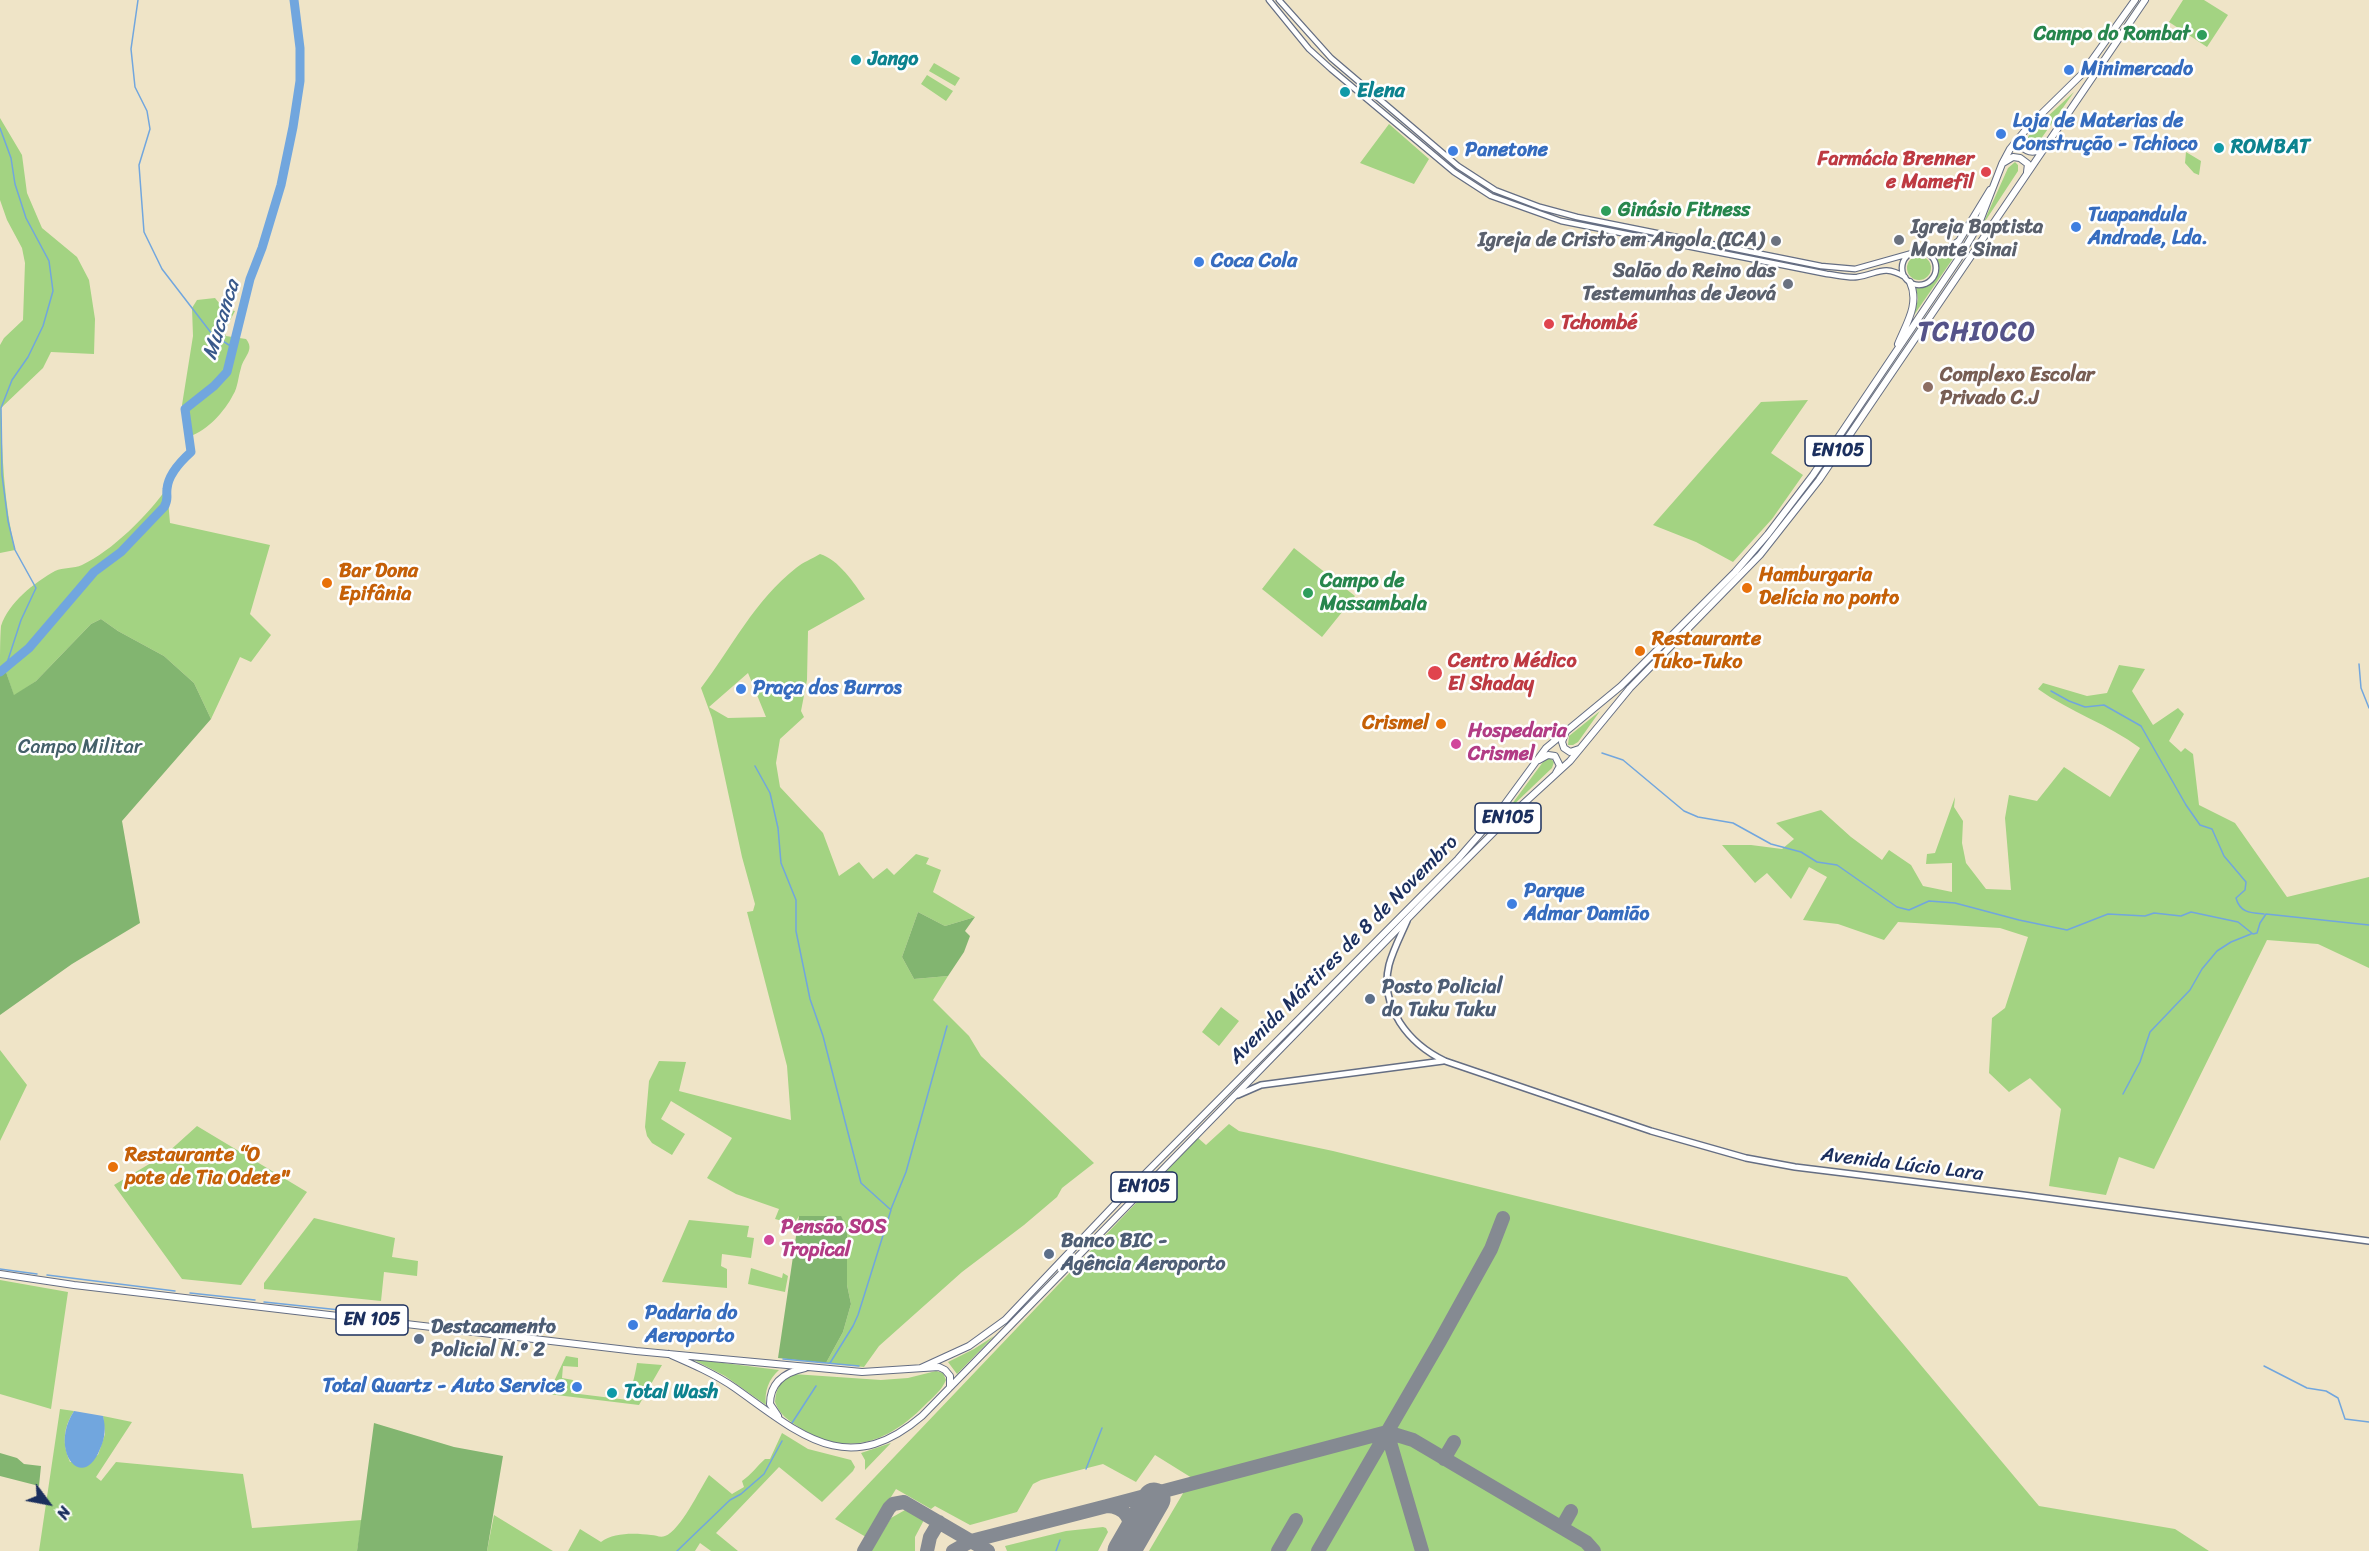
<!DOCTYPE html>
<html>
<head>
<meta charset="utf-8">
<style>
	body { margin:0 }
	#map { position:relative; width:2369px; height:1551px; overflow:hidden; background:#efe4c7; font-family:Sriracha,sans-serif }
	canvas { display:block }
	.north { position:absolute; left:18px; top:1473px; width:60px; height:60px; -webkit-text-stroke:4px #fff; paint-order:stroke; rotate:122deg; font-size:16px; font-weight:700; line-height:24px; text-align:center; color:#1b2f5e }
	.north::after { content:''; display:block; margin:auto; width:21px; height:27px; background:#1b2f5e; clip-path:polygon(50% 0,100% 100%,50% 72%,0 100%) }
</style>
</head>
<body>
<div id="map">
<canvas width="2369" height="1551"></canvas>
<div class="north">N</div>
</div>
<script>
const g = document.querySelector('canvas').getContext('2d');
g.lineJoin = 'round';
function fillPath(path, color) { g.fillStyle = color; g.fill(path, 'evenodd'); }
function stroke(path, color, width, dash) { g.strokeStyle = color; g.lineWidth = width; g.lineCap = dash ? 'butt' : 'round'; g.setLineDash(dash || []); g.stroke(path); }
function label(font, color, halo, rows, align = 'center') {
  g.font = font + ' Sriracha,sans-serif'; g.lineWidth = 5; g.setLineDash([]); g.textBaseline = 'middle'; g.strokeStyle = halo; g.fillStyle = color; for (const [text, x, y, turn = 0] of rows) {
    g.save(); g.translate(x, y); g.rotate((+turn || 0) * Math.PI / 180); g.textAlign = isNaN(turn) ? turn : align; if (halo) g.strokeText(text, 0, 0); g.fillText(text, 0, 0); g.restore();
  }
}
fillPath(new Path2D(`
	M2183,0H2204L2228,15L2207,47L2169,22Z
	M934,63L960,78L955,86L929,71Z
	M927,75L953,91L946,101L921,84Z
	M2074,92L2038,143L2032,146L2028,144V137L2033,130Z
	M0,118L22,155L27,193L42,228L77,257L89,280L95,319L94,354L51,352L43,368L1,408C2,457 4,503 15,550L0,553V345L4,338L23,320L25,263L22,248L7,220L0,200Z
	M1389,124L1429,159L1414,184L1360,163Z
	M2186,152L2201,161L2199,175L2194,173L2185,163Z
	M2015,162L2018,165V171L1982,226L2008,168Z
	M1975,219L1954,257L1914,315L1918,299L1916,288C1939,286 1938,275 1938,257L1956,249Z
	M1907 268a12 12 0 1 1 24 0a12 12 0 1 1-24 0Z
	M215,298L224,309L235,311L224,332L226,336L246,339C255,350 244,356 241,368C238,377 238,387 233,395C225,411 207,431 190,436L182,405L193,336L192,308L197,300Z
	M1808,400L1771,453L1803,475L1772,519L1733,562L1696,542L1653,525L1761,402Z
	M167,488L170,523L270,545L250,614L271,635L251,662L240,657L211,719L194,683L164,656L118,631L101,619L91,624L36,681L14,696L5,669L0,672C0,658 0,638 1,626C9,602 34,583 55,571C63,567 74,569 82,565C112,551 148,515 167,488Z
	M1294,548L1355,596L1322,637L1262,589Z
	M820,554C839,560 854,583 865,599L808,631L807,680L801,711L804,717L780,739L776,763L780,787L823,833L839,876L859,862L873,879L887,868L894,875L916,854L929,858L926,864L941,870L933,892L975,917L945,926L918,912L902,957L914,979L948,976L933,1000L969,1036L981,1056L1094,1163L1062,1188L1057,1197L1024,1225L962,1272L879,1346L864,1367L826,1363L843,1332L851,1304L847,1285V1228L799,1216L794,1224L775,1219L779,1209L736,1194L707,1178L732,1138L671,1101L661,1119L685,1134L672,1155L652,1143L647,1136L645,1127L649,1081L659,1061L686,1062L679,1091L791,1120L787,1066L747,912L753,911L755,904L742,857L712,718L701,688C732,647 755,600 796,568C803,562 812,559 820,554ZM748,673L766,717L728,718L709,707Z
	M2119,665L2145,669L2132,691L2153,725L2178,708L2184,714L2169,741L2181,752L2185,748L2193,754L2199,805L2235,823L2287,897L2369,877V968L2318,944L2267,940L2154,1169L2119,1157L2106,1195L2049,1186L2061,1109L2030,1078L2009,1092L1989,1073L1992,1018L2005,1008L2028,937L2000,928L1898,922L1884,940L1838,924L1803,920L1827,877L1809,867L1791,899L1767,873L1755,883L1722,845H1751L1782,849L1794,839L1776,823L1821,810L1851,837L1882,860L1889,850L1911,865L1923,886L1952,892V863L1926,864L1927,854L1935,853L1955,797L1954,807L1963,821L1962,843L1966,863L1986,889L2011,890L2005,818L2009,795L2037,801L2064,767L2110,797L2140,748C2108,724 2070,712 2038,689L2043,683L2087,696L2107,693Z
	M1600,711L1578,742L1573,745H1568L1569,736Z
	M1550,758L1554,762L1552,768L1506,812L1543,762Z
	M1221,1007L1239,1021L1219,1046L1202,1032Z
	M0,1050L27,1085L0,1141Z
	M1229,1124L1239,1131L1333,1151L1847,1277L2039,1506L2175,1529L2209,1551H1149L1192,1478L1155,1455L1136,1482L1103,1464L1041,1480L1033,1484L1017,1512L970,1525L935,1506L931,1509L896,1489L866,1537L835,1519L1198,1138L1206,1145Z
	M197,1126L307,1192L241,1285L182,1279L114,1185L166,1154Z
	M314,1218L395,1238L392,1257L418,1261L417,1276L384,1272L381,1301L264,1289V1283Z
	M689,1220L749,1226L747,1237L754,1238L751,1258L722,1254L721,1266L727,1269V1288L662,1282Z
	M751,1268L782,1278L783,1273L788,1276L785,1292L748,1284Z
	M0,1280L68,1292L51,1409L0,1394Z
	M994,1336L957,1374L948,1362L974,1349Z
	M566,1356L578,1358V1367L563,1366L562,1378L573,1380L571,1393L628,1400C631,1388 635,1377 637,1363L662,1365L639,1405L548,1394Z
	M692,1359L779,1370C769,1379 764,1391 766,1405L725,1376Z
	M936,1371L943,1373L946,1380C942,1390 933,1397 925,1405C889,1442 847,1458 800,1428C789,1421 779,1414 775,1402C776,1387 781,1381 793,1374L881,1380L908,1378Z
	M60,1409L74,1411C63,1428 62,1444 70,1462L98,1455L105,1434L103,1416L132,1422L96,1477L101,1481L116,1462L243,1474L252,1528L362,1520L357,1551H39Z
	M782,1433L808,1449L851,1460L855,1467L853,1471L822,1502L779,1467L716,1533L738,1551H711L700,1543L695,1551H568L580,1529L601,1542C614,1532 636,1533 651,1535C656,1535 660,1538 665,1536C680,1531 700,1489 709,1475L732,1494L744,1487L742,1481C751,1475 757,1466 765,1459H770Z
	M891,1443L865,1470V1460L861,1453Z
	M905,1510L915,1512L925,1518L915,1537V1551H871L891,1518Z
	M494,1515L553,1551H487Z
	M1103,1527L1106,1528L1108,1532L1098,1551H1007L1005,1546L1066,1531Z`), '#a3d382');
fillPath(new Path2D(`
	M101,619L118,631L164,656L194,683L211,719L122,821L140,923L72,964L0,1015V672L5,669L14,695L36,681L91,624Z
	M918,912L945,926L975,917L965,931L970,936L964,952L948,976L914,979L902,957Z
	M799,1216H841L847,1228V1285L851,1304L843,1332L826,1363L778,1358Z
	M374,1423L454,1447L503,1456L487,1551H357Z
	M0,1453L17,1458L24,1464L41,1466L39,1486L0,1476Z`), '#82b570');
fillPath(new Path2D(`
	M74,1411L103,1416C106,1428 105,1438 100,1449C83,1493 48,1451 74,1411Z`), '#71a6de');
stroke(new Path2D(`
	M138,0L131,49L135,87L147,111L150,129L139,165L144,232L162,269L212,334L232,347
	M0,128L11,158L15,184L26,218L49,261L53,291L43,326L28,357L12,380L1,408L2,475L8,521L15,550L36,588L21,620L5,669
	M2359,664L2361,688L2369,708
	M2051,691L2069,701L2085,707L2104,705L2141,726L2186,805L2200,825L2212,829L2224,856L2246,882L2245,890L2236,898C2240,913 2251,913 2264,914
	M1602,753L1623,760L1684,811L1698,817L1733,823L1771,844L1801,852L1817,862L1837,865L1897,907L1909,910L1929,901L1955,903L2019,920L2067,930L2108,914L2145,916L2154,913L2181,916L2191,912L2238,922L2253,934L2257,933L2260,923L2266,914L2369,925
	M755,766L770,793L778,828L781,863L796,900V931L810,999L823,1036L861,1183L891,1210L858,1315L853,1326L830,1363
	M2123,1094L2140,1062L2150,1032L2190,990L2202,969L2217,951L2231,942L2251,934
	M891,1209L906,1172L947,1026
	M0,1269L37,1274
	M47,1275L175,1291
	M190,1293L255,1300
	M264,1302L378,1314
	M783,1359L859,1366
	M2264,1366L2307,1388L2326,1391L2338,1398L2345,1419L2369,1422
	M792,1423L816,1386
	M1086,1469L1102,1428
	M677,1551L730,1500L741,1494L764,1474L782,1441
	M1056,1551L1060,1540`), '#71a6de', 1.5);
stroke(new Path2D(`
	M0,672L29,648L94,572L121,552L164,507C169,499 166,497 167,489C168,475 181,461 191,452L185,409L214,386L227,372L250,279L262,248L281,185L293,127L300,81V48L294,0`), '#71a6de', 9);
stroke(new Path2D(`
	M1387,1432L1422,1551
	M1444,1459L1454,1442
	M1107,1506L1387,1432L1413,1440L1586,1542L1594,1551
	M1562,1527L1571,1511
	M864,1551L889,1508L893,1504L904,1502L988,1551
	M927,1551L930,1537L939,1522
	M953,1551L971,1541L1107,1506C1128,1507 1131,1521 1132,1538
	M1278,1551L1296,1520
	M1318,1551L1440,1341L1491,1249L1503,1218`), '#858a92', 14);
stroke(new Path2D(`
	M1124,1551L1154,1499`), '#858a92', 33);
const tertiary = new Path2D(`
	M1269,0L1309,49L1331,69L1454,172L1491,196L1561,221L1827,274C1837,275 1847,278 1857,277C1878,274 1883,264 1905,277
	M1279,0L1331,58L1458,166L1495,190L1540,207L1577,217L1821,266L1855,269L1912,253
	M1902 268a17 17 0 1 1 34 0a17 17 0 1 1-34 0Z`);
const secondary = new Path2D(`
	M1407,921C1401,935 1393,950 1389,965C1379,1007 1409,1044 1445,1061L1651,1131L1746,1158L1795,1167L2023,1195L2369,1241
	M1238,1095L1261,1085L1443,1061`);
const primary = new Path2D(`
	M2022,135L2020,144C2025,152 2033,154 2042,149
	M2003,163L2013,157L2020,158L2028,164L2027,172
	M1924,252H1944L1959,241L1990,190
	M1898,344C1906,324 1920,304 1910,282
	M1566,731L1562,742L1564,748L1570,752L1579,749
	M1539,760L1548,755L1555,756L1560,766L1556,773
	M0,1274L74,1285L636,1351L862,1372L939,1367L945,1370L950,1376V1387
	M669,1354C692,1364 715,1374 735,1388C800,1434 847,1480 922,1416L1423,903L1511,815L1570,761L1630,688L1760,555L1819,480L2145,0
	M921,1368L969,1346L1005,1320L1120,1199L1458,859L1499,812L1546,748L1621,686L1735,572L1768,534L1813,475L1959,258L1978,226L2002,164L2010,149L2028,127L2082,74L2135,0
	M778,1416L770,1404C770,1382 786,1372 805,1368`);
stroke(tertiary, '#656e83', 7);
stroke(secondary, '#656e83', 8);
stroke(primary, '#656e83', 8);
stroke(tertiary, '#fff', 4.5);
stroke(secondary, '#fff', 5);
stroke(primary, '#fff', 6);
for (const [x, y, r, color] of [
	[2202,35,6,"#2e9e5b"],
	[856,60,6,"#0f9aa8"],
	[2069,70,6,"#3f7fe0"],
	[1345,92,6,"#0f9aa8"],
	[2001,134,6,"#3f7fe0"],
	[2219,148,6,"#0f9aa8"],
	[1453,151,6,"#3f7fe0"],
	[1986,172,6,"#e0444e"],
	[1606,211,6,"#2e9e5b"],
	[2076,227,6,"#3f7fe0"],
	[1899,240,6,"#6b7280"],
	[1776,241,6,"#6b7280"],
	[1199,262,6,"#3f7fe0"],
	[1788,284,6,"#6b7280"],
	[1549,324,6,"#e0444e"],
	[1928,387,6,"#8d6e63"],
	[327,583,6,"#e8710a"],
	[1747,588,6,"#e8710a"],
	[1308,593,6,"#2e9e5b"],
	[1640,651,6,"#e8710a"],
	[1435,673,8,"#e0444e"],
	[741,689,6,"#3f7fe0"],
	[1441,724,6,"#e8710a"],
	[1456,744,6,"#d1479c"],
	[1512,904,6,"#3f7fe0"],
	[1370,999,6,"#5c6f8a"],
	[113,1167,6,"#e8710a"],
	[769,1240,6,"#d1479c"],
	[1049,1254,6,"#5c6f8a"],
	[633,1325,6,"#3f7fe0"],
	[419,1339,6,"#5c6f8a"],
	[577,1387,6,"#3f7fe0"],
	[612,1393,6,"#0f9aa8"]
]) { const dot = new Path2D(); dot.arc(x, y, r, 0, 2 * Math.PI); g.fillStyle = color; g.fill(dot); stroke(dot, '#fff', 2); }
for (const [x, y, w] of [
	[1838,451,66],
	[1508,818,66],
	[1144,1187,66],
	[372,1320,72]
]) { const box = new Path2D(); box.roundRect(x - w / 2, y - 15, w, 30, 4.5); g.fillStyle = '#fff'; g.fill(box); stroke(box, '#1b2f5e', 1.5); }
label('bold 18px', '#1b2f5e', null, [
	["EN105",1838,451],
	["EN105",1508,818],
	["EN105",1144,1187],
	["EN 105",372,1320]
]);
label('bold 20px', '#27864d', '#fff', [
	["Campo do Rombat",2190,35,"right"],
	["Ginásio Fitness",1618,211],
	["Campo de",1320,582],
	["Massambala",1320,605]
], 'left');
label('bold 20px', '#0d838f', '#fff', [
	["Jango",868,60],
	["Elena",1357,92],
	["ROMBAT",2231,148],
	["Total Wash",624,1393]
], 'left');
label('bold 20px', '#366cbe', '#fff', [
	["Minimercado",2081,70],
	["Loja de Materias de",2013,122],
	["Construção - Tchioco",2013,145],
	["Panetone",1465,151],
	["Tuapandula",2088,216],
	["Andrade, Lda.",2088,239],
	["Coca Cola",1211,262],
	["Praça dos Burros",753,689],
	["Parque",1524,892],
	["Admar Damião",1524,915],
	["Padaria do",645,1314],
	["Aeroporto",645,1337],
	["Total Quartz - Auto Service",565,1387,"right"]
], 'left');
label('bold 20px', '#be3a42', '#fff', [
	["Farmácia Brenner",1974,160,"right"],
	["e Mamefil",1974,183,"right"],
	["Tchombé",1561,324],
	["Centro Médico",1448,662],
	["El Shaday",1448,685]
], 'left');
label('bold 20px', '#5b616d', '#fff', [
	["Igreja Baptista",1911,228,"left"],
	["Monte Sinai",1911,251,"left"],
	["Igreja de Cristo em Angola (ICA)",1764,241],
	["Salão do Reino das",1776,272],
	["Testemunhas de Jeová",1776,295]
], 'right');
label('bold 20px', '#785e54', '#fff', [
	["Complexo Escolar",1940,376],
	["Privado C.J",1940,399]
], 'left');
label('bold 20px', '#c56008', '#fff', [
	["Bar Dona",339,572],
	["Epifânia",339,595],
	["Hamburgaria",1759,576],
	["Delícia no ponto",1759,599],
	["Restaurante",1652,640],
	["Tuko-Tuko",1652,663],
	["Crismel",1429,724,"right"],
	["Restaurante “O",125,1156],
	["pote de Tia Odete\"",125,1179]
], 'left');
label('bold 20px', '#b23c85', '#fff', [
	["Hospedaria",1468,732],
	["Crismel",1468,755],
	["Pensão SOS",781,1228],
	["Tropical",781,1251]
], 'left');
label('20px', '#446069', '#fff', [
	["Campo Militar",80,748]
]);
label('20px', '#1b2f5e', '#fff', [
	["Avenida Mártires de 8 de Novembro",1344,950,-45],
	["Avenida Lúcio Lara",1902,1165,7]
]);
label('bold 20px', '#4e5e75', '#fff', [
	["Posto Policial",1382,988],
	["do Tuku Tuku",1382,1011],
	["Banco BIC -",1061,1242],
	["Agência Aeroporto",1061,1265],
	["Destacamento",431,1328],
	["Policial N.º 2",431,1351]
], 'left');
label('italic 21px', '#39598b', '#fff', [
	["Mucanca",222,320,-73]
]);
g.letterSpacing = '1.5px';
label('bold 26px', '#555389', '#fff', [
	["TCHIOCO",1977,333]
]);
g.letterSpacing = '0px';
</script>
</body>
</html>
